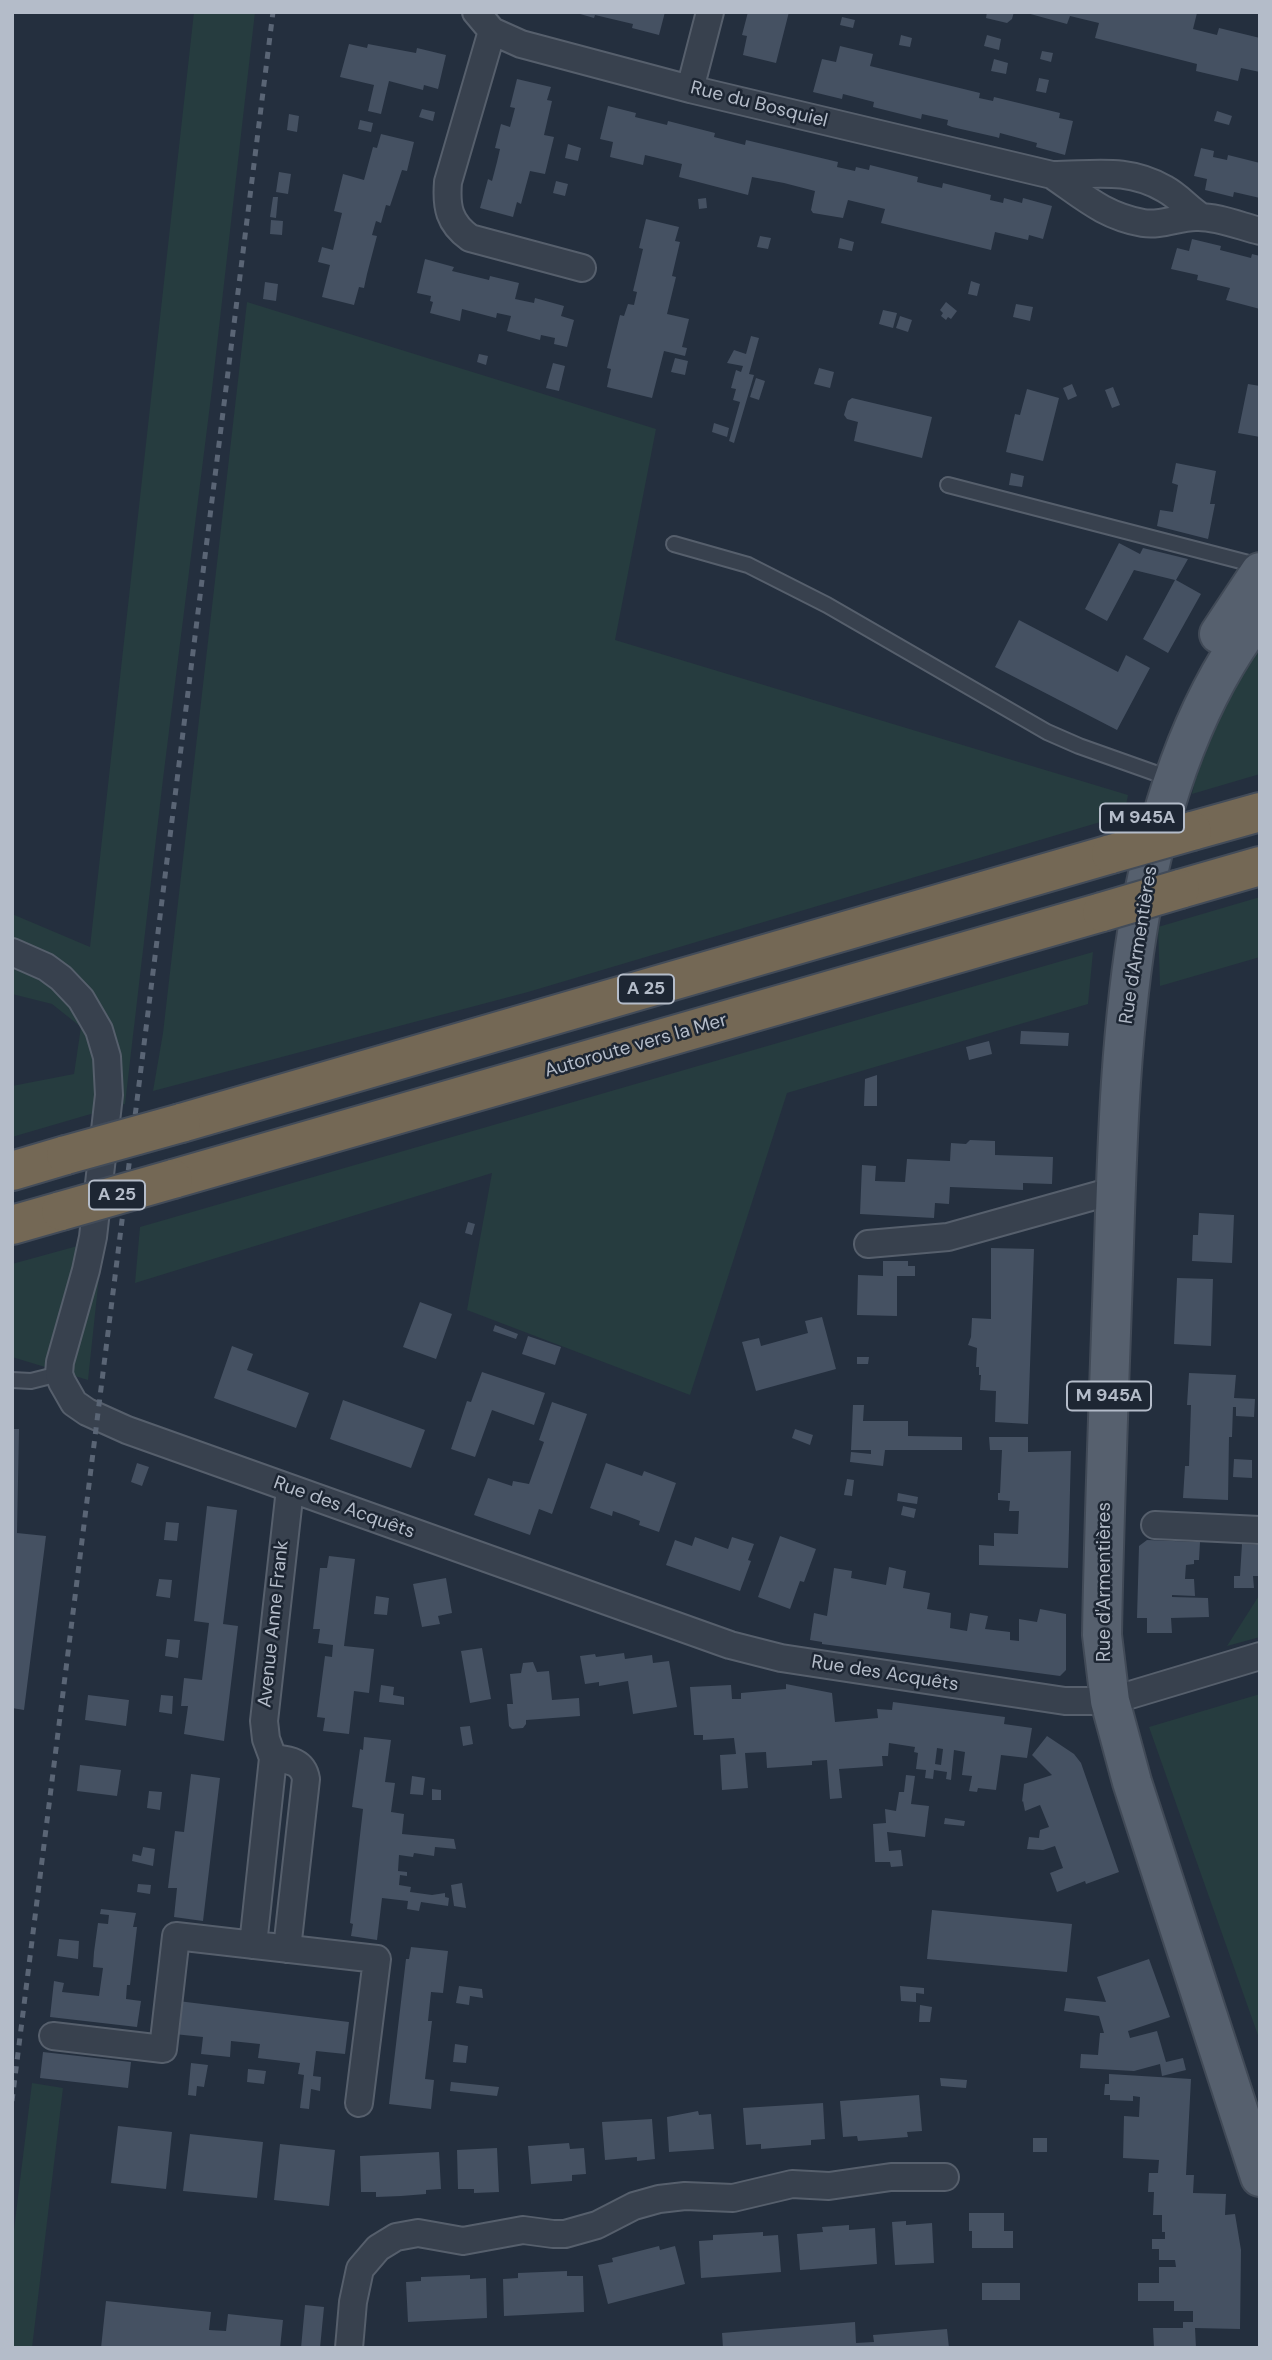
<!DOCTYPE html>
<html>
<head>
<meta charset="utf-8">
<style>
	body { margin:0 }
	#map { position:relative; width:1272px; height:2360px; overflow:hidden; background:#242f3e; font-family:"DM Sans",sans-serif }
	canvas { display:block }
	.frame { position:absolute; inset:0; border:14px solid #b4bcc9; pointer-events:none }
</style>
</head>
<body>
<div id="map">
<canvas width="1272" height="2360"></canvas>
<div class="frame"></div>
</div>
<script>
const g = document.querySelector('canvas').getContext('2d');
g.lineJoin = 'round';
function fillPath(path, color) { g.fillStyle = color; g.fill(path, 'evenodd'); }
function stroke(path, color, width, dash) { g.strokeStyle = color; g.lineWidth = width; g.lineCap = dash ? 'butt' : 'round'; g.setLineDash(dash || []); g.stroke(path); }
function label(font, color, halo, rows, align = 'center') {
  g.font = font + ' "DM Sans",sans-serif'; g.lineWidth = 5; g.setLineDash([]); g.textBaseline = 'middle'; g.strokeStyle = halo; g.fillStyle = color; for (const [text, x, y, turn = 0] of rows) {
    g.save(); g.translate(x, y); g.rotate((+turn || 0) * Math.PI / 180); g.textAlign = isNaN(turn) ? turn : align; if (halo) g.strokeText(text, 0, 0); g.fillText(text, 0, 0); g.restore();
  }
}
fillPath(new Path2D(`
	M194,12H255L212,389L163,779L125,1104L12,1137V1086L74,1074L81,1027L52,1004L12,994V914L90,947Z
	M247,302L656,429L615,640L1128,795L1124,815L528,992L153,1091L163,1033Z
	M1260,647V774L1192,794C1202,748 1231,684 1260,647Z
	M1260,897V957L1160,986L1158,927Z
	M1093,952L1088,1004L787,1093L690,1395L467,1310L492,1173L135,1283L140,1227Z
	M103,1239L88,1380L12,1357V1264Z
	M1260,1594V1637L1227,1646Z
	M1260,1694L1258,1796L1260,1804V2041L1149,1727Z
	M32,2083L63,2088L32,2348H12V2246Z`), '#263c3f');
fillPath(new Path2D(`
	M573,12H665L659,35L632,28L633,24L595,15L594,18Z
	M748,12H789L776,63L743,55L747,36L742,35Z
	M987,12H1014L1012,19L1007,23L986,18Z
	M1023,12H1193L1197,13L1193,29L1217,35L1219,28L1260,38V72L1241,68L1238,81L1196,71L1197,64L1095,38L1099,23L1070,16L1067,24Z
	M842,17L855,20L853,28L840,25Z
	M901,35L912,38L910,47L899,45Z
	M987,35L1001,39L999,50L984,46Z
	M349,44L367,48L368,44L416,53L417,48L446,55L438,89L424,85L423,90L389,81L381,114L368,111L374,85L340,77Z
	M840,46L873,54L870,66L980,93L979,98L993,101L994,97L1060,113L1059,118L1073,121L1065,155L1036,147L1037,143L1000,133L999,138L996,137L952,127L947,125L948,120L922,114L921,119L873,107L874,102L843,94L842,99L813,92L822,59L836,62Z
	M1042,51L1053,53L1051,62L1040,59Z
	M994,59L1008,63L1006,74L991,71Z
	M1039,78L1049,80L1046,93L1036,91Z
	M517,79L551,87L547,100L552,101L544,135L554,137L545,174L530,171L521,204L517,202L513,217L480,208L488,179L492,181L497,162L500,149L495,148L501,124L510,127L515,108L510,107Z
	M608,106L636,113L635,117L667,125L668,121L715,133L714,137L745,145L746,140L838,162L837,167L855,171L856,167L869,170L870,165L918,177L917,182L929,185L942,188L943,183L991,195L990,200L1003,203L1004,198L1022,203L1023,198L1052,206L1043,239L1029,235L1028,240L995,232L991,250L881,223L885,209L848,200L843,218L813,213L811,210L815,191L784,183L752,177L748,195L679,177L682,164L645,155L643,165L610,157L613,142L600,139Z
	M422,109L435,112L433,121L419,117Z
	M1217,111L1232,116L1229,125L1214,121Z
	M289,114L299,116L297,132L287,130Z
	M360,120L373,123L371,132L358,129Z
	M381,134L414,142L407,171L402,170L390,206L386,205L381,223L376,221L372,235L377,236L367,274L364,288L359,287L354,305L322,297L330,265L318,262L322,247L333,250L342,213L334,211L343,174L364,180L373,147L377,148Z
	M568,144L581,148L578,161L565,158Z
	M1201,148L1214,151L1213,157L1227,160L1228,155L1260,163V198L1234,192L1233,197L1205,190L1207,179L1194,176Z
	M279,172L291,174L288,194L276,192Z
	M556,181L568,184L565,196L553,193Z
	M273,197H278L276,218L270,217Z
	M706,198L707,208L699,209L698,199Z
	M646,219L679,227L675,241L680,242L672,276L676,277L667,314L689,319L682,347L687,348L685,356L664,351L652,398L607,387L611,369L607,368L620,315L624,316L628,304L634,305L637,292L633,291L643,249L639,248Z
	M271,220L283,221L282,235L270,234Z
	M760,236L771,238L768,249L757,247Z
	M840,238L854,242L852,251L838,248Z
	M1192,239L1221,246L1220,250L1251,258L1252,254L1260,256V309L1226,300L1230,288L1197,280L1198,275L1171,269L1177,248L1189,251Z
	M425,259L454,267L452,271L489,280L490,276L519,283L515,299L534,303L535,298L564,306L561,316L574,320L567,347L554,344L555,338L541,335L540,340L507,331L511,316L497,313L496,318L462,309L460,321L430,313L433,302L430,301L431,296L417,293Z
	M971,281L980,284L977,296L968,294Z
	M265,282L278,284L276,301L263,299Z
	M946,302L957,311L951,319L948,317L946,320L941,316L943,313L940,310Z
	M1016,304L1033,307L1030,321L1013,317Z
	M883,310L897,313L893,328L879,324Z
	M900,316L912,320L908,332L896,328Z
	M751,336L759,338L749,374L754,375L734,443L729,441L740,402L733,400L736,389L731,388L736,370L741,372L743,366L727,363L734,350L746,354Z
	M479,354L488,356L486,365L477,362Z
	M675,358L688,361L685,375L671,372Z
	M553,363L565,366L559,391L546,388Z
	M819,368L834,372L830,388L814,384Z
	M756,378L765,381L759,400L750,397Z
	M1072,384L1077,396L1068,400L1063,388Z
	M1248,384L1260,386V437L1238,433Z
	M1113,387L1120,405L1112,408L1105,390Z
	M1027,389L1059,398L1043,461L1006,452L1015,414L1020,415Z
	M852,398L932,417L922,458L854,441L858,422L847,419L844,415L848,401Z
	M714,423L729,428L727,437L712,432Z
	M1176,463L1216,471L1210,504H1215L1208,539L1157,526L1160,510L1173,512L1178,485L1172,483Z
	M1011,473L1024,476L1022,487L1009,485Z
	M1119,543L1140,554L1143,548L1188,559L1176,580L1201,594L1168,653L1143,639L1175,580L1134,570L1107,621L1085,609Z
	M1019,620L1118,672L1126,655L1150,668L1117,730L995,667Z
	M1021,1031L1069,1033L1068,1046L1020,1044Z
	M989,1041L992,1054L969,1060L966,1047Z
	M877,1075V1106H864L865,1079Z
	M970,1140L995,1141V1155L1053,1157L1052,1184L1023,1183V1190L950,1187L949,1204L935,1203L934,1218L860,1214L862,1165L876,1166L875,1181L905,1182L907,1159L950,1161L951,1143L966,1144Z
	M1199,1213L1234,1215L1232,1263L1192,1261L1193,1235H1198Z
	M468,1222L475,1224L472,1235L465,1233Z
	M991,1248L1034,1249L1028,1424L995,1422L996,1391L980,1390L981,1375H979V1367H976L977,1348L968,1345L971,1337L972,1318L991,1319Z
	M883,1261H908V1266H915V1276H897V1316L857,1315L858,1275L883,1276Z
	M1177,1278L1213,1279L1211,1346L1174,1344Z
	M420,1302L452,1314L436,1359L403,1347Z
	M822,1317L836,1369L756,1391L742,1342L759,1338L761,1346L808,1333L805,1321Z
	M495,1325L518,1334L516,1339L493,1331Z
	M528,1336L561,1347L555,1365L522,1354Z
	M232,1346L253,1354L247,1370L309,1393L296,1428L214,1398Z
	M857,1357H869L868,1364H857Z
	M482,1372L545,1393L534,1425L492,1410L475,1457L451,1449L467,1401L471,1402Z
	M1189,1373L1236,1375L1234,1398L1255,1399L1254,1417L1236,1416V1407H1233L1232,1437H1229L1228,1500L1183,1498L1185,1466H1189L1191,1405H1187Z
	M343,1400L425,1430L411,1468L330,1439Z
	M552,1402L587,1414L552,1514L539,1509L530,1535L474,1515L488,1478L512,1486L513,1481L529,1484L544,1442L539,1440Z
	M853,1405H864L863,1421H908V1436L962,1437V1450H885L883,1466L850,1462L851,1452L871,1454V1450H851Z
	M12,1429H19L17,1533L46,1536L24,1710L12,1708Z
	M795,1429L813,1435L810,1445L792,1438Z
	M989,1437H1028V1452L1071,1451L1068,1568L979,1565V1545L994,1546V1533L1018,1534L1019,1511H1009L1010,1501L998,1500V1493H1000L1002,1450H990Z
	M1234,1459L1252,1460V1478L1233,1477Z
	M137,1463L149,1467L142,1486L131,1482Z
	M606,1463L642,1476L644,1471L676,1483L659,1532L639,1525L640,1521L627,1516L613,1511L612,1516L590,1508Z
	M847,1479L854,1480L852,1496L844,1495Z
	M898,1493L918,1497L917,1504L897,1501Z
	M207,1506L237,1510L223,1624L238,1626L224,1741L184,1734L188,1706H181L184,1678L202,1680L209,1623L194,1621Z
	M903,1506L916,1509L914,1518L901,1515Z
	M166,1522L179,1523L177,1541L164,1540Z
	M780,1536L816,1549L804,1582L800,1581L790,1609L758,1597Z
	M695,1537L728,1549L732,1537L754,1544L748,1560L751,1561L740,1591L666,1565L675,1540L692,1546Z
	M1147,1540L1200,1542L1199,1560H1194V1564L1186,1565L1185,1579H1194L1195,1596L1172,1595V1597L1208,1598L1209,1617L1171,1618L1172,1633H1147V1618H1137L1139,1546Z
	M1242,1544L1260,1545V1576H1253L1254,1588H1234V1576H1240Z
	M329,1556L355,1559L344,1646L374,1649L369,1693L354,1691L349,1734L323,1731L325,1718L317,1717L325,1656L332,1657L333,1645L318,1643L320,1629H313L320,1568H327Z
	M889,1567L906,1571L903,1588L930,1593L927,1609L951,1613L950,1628L967,1631L970,1613L988,1616L985,1629L1010,1632V1640L1019,1641V1619L1037,1622L1040,1609L1066,1614V1670L1060,1676L822,1644V1642L810,1640L814,1613L827,1616L834,1568L852,1571L851,1578L886,1585Z
	M446,1578L452,1613L438,1616L440,1624L422,1627L413,1584Z
	M159,1579L172,1580L170,1598L156,1596Z
	M376,1596L389,1598L387,1615L374,1614Z
	M167,1639L180,1640L178,1658L165,1656Z
	M482,1648L491,1699L470,1703L461,1651Z
	M624,1653L625,1659L652,1655L653,1663L669,1661L677,1707L633,1714L628,1681L599,1686V1682L585,1684L580,1656L595,1654L596,1657Z
	M533,1662L537,1672L549,1671L552,1700L579,1698L580,1716L526,1720V1724L523,1728L512,1729L509,1726L507,1704H513L510,1674L521,1673L523,1663Z
	M786,1684L832,1693L835,1722L878,1718L877,1709L892,1710L893,1702L1005,1717L1004,1724L1032,1728L1027,1758L1001,1755L996,1790L978,1788L977,1792L969,1791L972,1776L962,1775L965,1752L954,1750L951,1780L946,1779L947,1772L934,1770L933,1779L925,1778L926,1770L916,1769L918,1753L914,1752L915,1747L889,1743L888,1756H882L883,1766L839,1769L842,1798L830,1799L827,1760L812,1761V1765L767,1768L766,1752L745,1753L748,1788L722,1790L720,1755L736,1754L734,1738L703,1740V1735H694L690,1687L731,1685L732,1699H741V1693L786,1689ZM937,1748L943,1749L941,1765L935,1764Z
	M381,1685L394,1687L393,1695L404,1697V1705L379,1702Z
	M88,1695L129,1700L126,1726L85,1720Z
	M161,1695L173,1696L172,1714L159,1712Z
	M470,1726L473,1744L463,1746L460,1727Z
	M1047,1736L1074,1754L1081,1763L1119,1872L1086,1884L1085,1881L1057,1892L1050,1873L1063,1868L1055,1846L1043,1850L1027,1849L1029,1837L1039,1838L1040,1830L1049,1827L1040,1805L1025,1811L1023,1801L1022,1802L1024,1784L1052,1775L1032,1755Z
	M364,1737L391,1740L385,1782L395,1783L391,1812L404,1814L402,1834L454,1839L456,1849L435,1847L434,1856L414,1853L413,1857L399,1855L398,1871L407,1872V1876L400,1875L399,1885L411,1887L410,1892L432,1895L445,1893V1897L449,1898L448,1906L421,1902L419,1911L407,1909L408,1901L382,1898L377,1940L351,1936L353,1924L350,1923L363,1809L352,1807L360,1749L363,1750Z
	M80,1765L121,1770L117,1796L77,1791Z
	M191,1774L220,1778L203,1921L174,1917L177,1888H168L175,1831L184,1832Z
	M906,1775L915,1776L911,1804L929,1806L925,1837L887,1832L889,1851L901,1850L903,1866L891,1867L890,1862H875L873,1824L886,1823L885,1809L896,1811L899,1792H904Z
	M412,1776L425,1778L423,1795L410,1794Z
	M432,1789L441,1790V1800H432Z
	M149,1791L162,1792L160,1810L147,1808Z
	M945,1818L965,1821L964,1826L944,1824Z
	M143,1847L155,1849L153,1866L132,1861L133,1854L141,1856Z
	M462,1883L466,1908L454,1906L451,1885Z
	M138,1884L151,1885L150,1894L137,1892Z
	M101,1909L136,1913L133,1927H137L130,1985H127L126,1999L141,2001L137,2027L50,2017L54,1981L64,1983L62,1992L99,1996L103,1968L93,1967L94,1952L98,1923L108,1924L109,1915L100,1914Z
	M932,1910L1072,1924L1067,1972L927,1959Z
	M59,1939L79,1941L78,1959L57,1956Z
	M411,1947L448,1951L443,1993L431,1992L428,2021H432L425,2079L434,2080L431,2109L389,2104L406,1959H409Z
	M1149,1959L1170,2017L1128,2031L1130,2038L1157,2031L1166,2062L1183,2058L1186,2070L1162,2076L1160,2064L1134,2071L1080,2068L1081,2054L1098,2055L1100,2033H1104L1099,2016L1064,2011L1066,1998L1106,2002L1097,1977Z
	M459,1986L482,1989L483,1998L470,1996L469,2005L456,2003Z
	M900,1986L924,1988V1994L916,1993V2002L901,2001Z
	M178,2001L349,2022L345,2054L316,2051L313,2076L321,2077L320,2091L311,2089L309,2109L300,2108L304,2075L298,2074L300,2063L258,2058L260,2044L231,2041L230,2057L201,2054L203,2037L174,2034Z
	M920,2005L932,2007L930,2022H919Z
	M455,2044L468,2046L466,2063L453,2062Z
	M43,2052L131,2062L128,2088L40,2078Z
	M191,2063L208,2065L204,2087L197,2086L196,2096L188,2095Z
	M248,2069L266,2071L264,2084L247,2082Z
	M1109,2074L1191,2079L1186,2175H1194L1193,2193L1226,2194L1225,2215L1235,2214L1241,2250L1240,2329L1195,2328L1196,2348H1154L1153,2328H1183V2322H1193V2311H1174V2301H1138V2283H1159V2267H1176L1175,2260H1159V2249H1152V2239H1165V2232H1162V2215H1153L1154,2192H1148L1149,2173H1158L1159,2160L1123,2158L1124,2116L1139,2117L1140,2097L1133,2096V2101L1110,2100V2095H1104L1105,2084H1109Z
	M940,2078L967,2080L966,2088L941,2086Z
	M451,2082L499,2087L497,2096L450,2091Z
	M919,2095L922,2131L907,2132L908,2137L858,2141L857,2136L843,2137L840,2101Z
	M823,2103L825,2139L811,2140V2145L761,2149V2144L746,2145L743,2108Z
	M698,2111L699,2115L711,2114L714,2149L669,2152L667,2117Z
	M652,2119L655,2159L637,2161V2157L605,2160L602,2122Z
	M118,2126L172,2132L166,2189L111,2183Z
	M190,2134L263,2142L257,2198L183,2191Z
	M1033,2138H1047V2152H1033Z
	M569,2143L570,2149L584,2148L586,2174L572,2175V2181L531,2184L528,2146Z
	M280,2144L335,2150L329,2206L274,2200Z
	M497,2148L499,2192L474,2193V2189H458L457,2150Z
	M439,2152L441,2189L426,2190V2194L401,2196L376,2197V2192H361L360,2156Z
	M969,2213H1004V2231H1013V2248H972V2231H969Z
	M906,2221V2225L932,2223L934,2263L895,2265L892,2222Z
	M849,2225V2230L875,2228L877,2264L800,2270L797,2234L823,2232L822,2227Z
	M763,2232V2236L778,2235L781,2272L701,2278L699,2241L713,2240V2235Z
	M659,2246L660,2250L675,2246L685,2284L608,2304L598,2265L613,2262L612,2258Z
	M567,2271V2276H583L584,2312L504,2316L503,2279L518,2278V2273Z
	M470,2275V2279L486,2278L487,2318L408,2322L406,2282L421,2281V2277Z
	M982,2283H1020V2300H982Z
	M106,2301L211,2312L209,2330L226,2331L228,2314L283,2320L280,2348H101Z
	M305,2305L324,2307L320,2348H301Z
	M855,2322L856,2343L874,2342L873,2335L947,2329L949,2348H723L722,2333Z`), '#455162');
const lane = new Path2D(`
	M948,485L1260,566
	M674,544L748,565L827,605L1047,732L1079,746L1172,779
	M12,1380L31,1381L59,1374`);
const street = new Path2D(`
	M476,12L492,31L521,44L690,89L1052,175C1094,175 1127,167 1165,189C1178,196 1188,208 1200,216
	M492,31L448,182C446,207 449,223 470,238L582,268
	M690,89L710,12
	M1052,175C1083,196 1104,216 1143,223C1161,226 1178,217 1196,217C1216,216 1240,226 1260,231
	M12,952L46,967L61,978L81,999L99,1030L107,1057L109,1095L93,1237L86,1270L60,1362L59,1374L62,1382L74,1403L87,1412L127,1430L730,1645L781,1658L827,1665L1065,1701H1110L1260,1656
	M868,1244L948,1237L1116,1190
	M1155,1525L1260,1530
	M273,1758L266,1739L264,1721L290,1489
	M253,1945L273,1758C289,1760 303,1761 306,1779L287,1949
	M53,2036L163,2049L176,1936L377,1959L359,2103
	M349,2348L353,2302L360,2269L378,2248L396,2237L418,2233L463,2241L523,2230L553,2234H565L597,2225L634,2206L659,2199L685,2196L733,2198L792,2184L829,2186L891,2177H945`);
const primary = new Path2D(`
	M1260,614C1122,791 1120,1061 1113,1275C1109,1395 1104,1515 1102,1635L1110,1701L1132,1782L1260,2177
	M1219,634L1260,572`);
const highway = new Path2D(`
	M1192,831L1260,812
	M1180,889L1260,866
	M181,1123L1111,854
	M12,1171L66,1155
	M173,1179L1102,912
	M12,1225L61,1211`);
stroke(lane, '#565f6c', 18);
stroke(street, '#565f6c', 30);
stroke(primary, '#414a57', 42);
stroke(highway, '#434c59', 42);
stroke(lane, '#38414e', 14);
stroke(street, '#38414e', 26);
stroke(primary, '#56606e', 38);
stroke(highway, '#746855', 38);
stroke(new Path2D(`
	M12,2101L273,12`), '#5a6575', 5, [7, 7]);
const highwayBridge = new Path2D(`
	M1111,854L1192,831
	M1102,912L1180,889
	M66,1155L181,1123
	M61,1211L173,1179`);
stroke(highwayBridge, '#434c59', 42, []);
stroke(highwayBridge, '#746855', 38);
for (const [x, y, w] of [
	[1142,818,84],
	[646,989,56],
	[117,1195,56],
	[1109,1396,84]
]) { const box = new Path2D(); box.roundRect(x - w / 2, y - 14.5, w, 29, 5); g.fillStyle = '#1d2633'; g.fill(box); stroke(box, '#b4bcc9', 2); }
label('bold 18px', '#b4bcc9', null, [
	["M 945A",1142,818],
	["A 25",646,989],
	["A 25",117,1195],
	["M 945A",1109,1396]
]);
label('19px', '#b4bcc9', '#1d2633', [
	["Rue du Bosquiel",759,105,14],
	["Rue d'Armentières",1139,945,-81],
	["Autoroute vers la Mer",636,1046,-16],
	["Rue des Acquêts",344,1508,20],
	["Rue d'Armentières",1105,1582,-90],
	["Avenue Anne Frank",274,1624,-84],
	["Rue des Acquêts",885,1674,9]
]);
</script>
</body>
</html>
